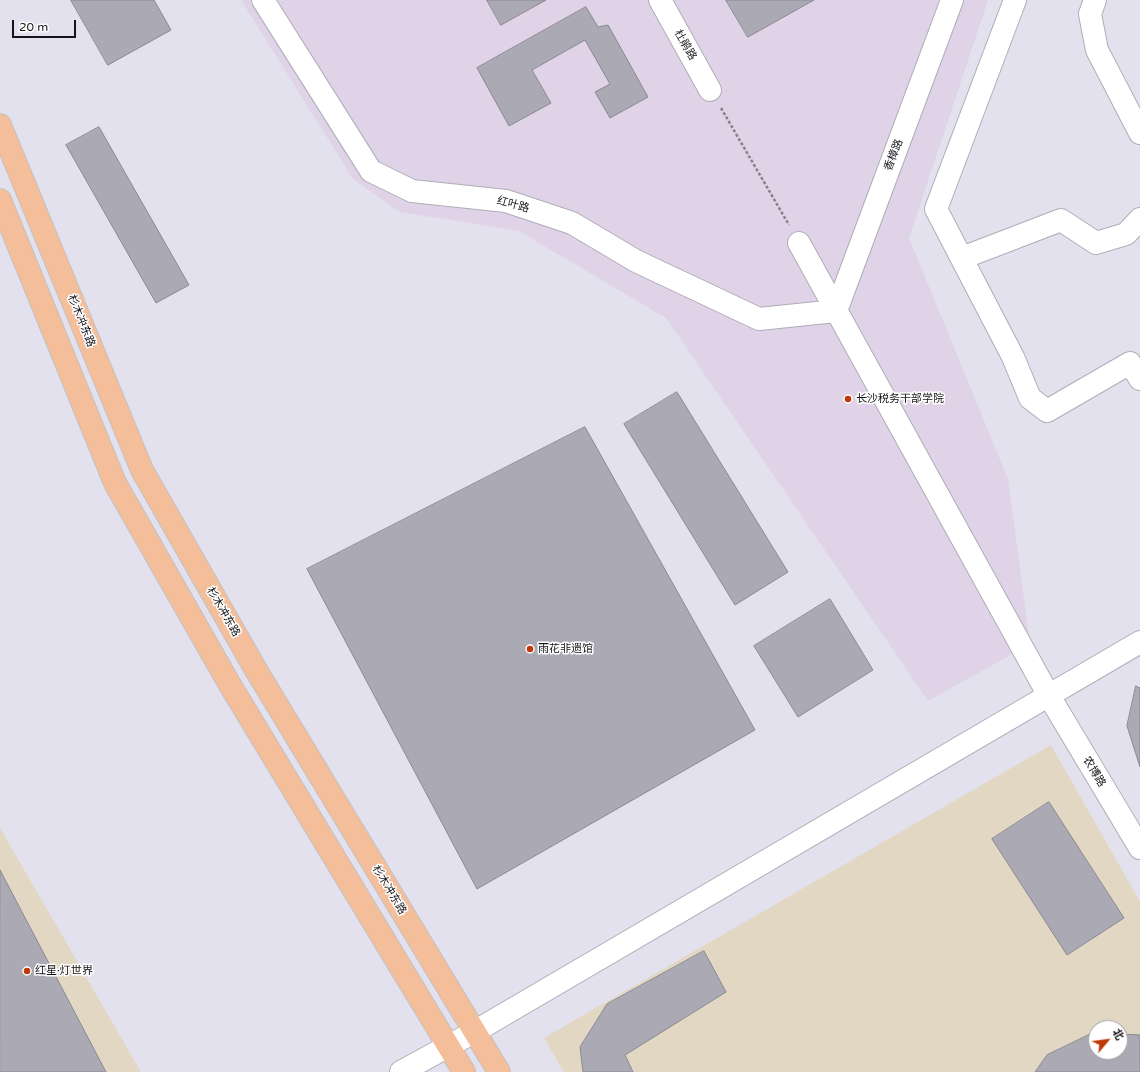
<!DOCTYPE html>
<html>
<head>
<meta charset="utf-8">
<style>
	body { margin:0 }
	#map { position:relative; width:1140px; height:1072px; overflow:hidden; background:#e2e1ed; font-family:"Varela Round","Noto Sans SC",sans-serif }
	canvas { display:block }
	.north { position:absolute; left:1088px; top:1020px; width:40px; height:40px; box-sizing:border-box; background:#fff; border:1px solid #a1a1a3; border-radius:50%; rotate:61deg; font-size:11px; font-weight:700; line-height:16px; text-align:center; color:#151418 }
	.north::after { content:''; display:block; margin:auto; width:14px; height:18px; background:#c13908; clip-path:polygon(50% 0,100% 100%,50% 72%,0 100%) }
	.scale { position:absolute; left:12px; top:20px; width:64px; height:18px; box-sizing:border-box; border:2px solid #151418; border-top:0; padding-left:5px; font-size:12px; line-height:14px; white-space:nowrap; color:#151418; -webkit-text-stroke:3px #fff; paint-order:stroke }
</style>
</head>
<body>
<div id="map">
<canvas width="1140" height="1072"></canvas>
<div class="north">北</div>
<div class="scale">20 m</div>
</div>
<script>
const g = document.querySelector('canvas').getContext('2d');
g.lineJoin = 'round';
function fillPath(path, color) { g.fillStyle = color; g.fill(path, 'evenodd'); }
function stroke(path, color, width, dash) { g.strokeStyle = color; g.lineWidth = width; g.lineCap = dash ? 'butt' : 'round'; g.setLineDash(dash || []); g.stroke(path); }
function label(font, color, halo, rows, align = 'center') {
  g.font = font + ' "Varela Round","Noto Sans SC",sans-serif'; g.lineWidth = 3; g.setLineDash([]); g.textBaseline = 'middle'; g.strokeStyle = halo; g.fillStyle = color; for (const [text, x, y, turn = 0] of rows) {
    g.save(); g.translate(x, y); g.rotate((+turn || 0) * Math.PI / 180); g.textAlign = isNaN(turn) ? turn : align; if (halo) g.strokeText(text, 0, 0); g.fillText(text, 0, 0); g.restore();
  }
}
fillPath(new Path2D(`
	M1051,745L1140,902V1072H564L544,1038ZM1096,1028H1120V1052H1096Z
	M0,828L141,1072H0Z`), '#e2d7c3');
fillPath(new Path2D(`
	M241,0H988L909,238L1008,479L1030,644L928,701L666,318L519,231L400,212L353,179Z`), '#e0d3e7');
const building = new Path2D(`
	M71,0H154L171,30L108,65Z
	M487,0H546L501,25Z
	M726,0H814L748,37Z
	M586,7L598,27L608,25L648,97L610,118L595,92L610,84L585,40L532,70L551,103L509,126L477,68Z
	M99,127L189,285L156,303L66,145Z
	M677,392L788,572L735,605L624,424Z
	M585,427L755,730L477,889L307,569Z
	M830,599L873,670L798,717L754,646Z
	M1136,686L1140,688V767L1127,726Z
	M1049,802L1124,918L1067,955L992,839Z
	M0,870L106,1072H0Z
	M704,951L726,992L625,1055L633,1072H583L580,1047L607,1004Z
	M1095,1032L1096,1052H1120V1034L1140,1035V1072H1035L1047,1055Z`);
fillPath(building, '#aaa9b4');
stroke(building, '#8a8994', 1);
const minor = new Path2D(`
	M263,0L371,171L412,191L506,201L572,223L636,261L759,319L836,311L952,0
	M660,0L710,90
	M1015,0L936,209L1013,357L1030,398L1047,411L1130,363L1140,379
	M1095,0L1090,14L1097,50L1140,133
	M799,243L1049,696L1140,848
	M962,258L1061,220L1096,243L1126,234L1140,219
	M401,1072L474,1032L1140,642`);
const major = new Path2D(`
	M0,125L142,470L256,670L499,1072
	M0,200L115,483L230,685L464,1072`);
stroke(minor, '#aeadb8', 24);
stroke(major, '#c2c2c3', 24);
stroke(new Path2D(`
	M721,108L789,225`), '#85848c', 2.5, [3, 2]);
stroke(minor, '#fff', 22);
stroke(major, '#f3be99', 22);
for (const [x, y, r, color] of [
	[848,399,4,"#c13908"],
	[530,649,4,"#c13908"],
	[27,971,4,"#c13908"]
]) { const dot = new Path2D(); dot.arc(x, y, r, 0, 2 * Math.PI); g.fillStyle = color; g.fill(dot); stroke(dot, '#fff', 1.5); }
label('11px', '#151418', '#fff', [
	["杜鹃路",685,45,60],
	["香樟路",894,155,-69],
	["红叶路",513,205,15],
	["杉木冲东路",81,321,68],
	["杉木冲东路",223,612,60],
	["农博路",1094,772,59],
	["杉木冲东路",389,890,59]
]);
label('11px', '#151418', '#fff', [
	["长沙税务干部学院",856,399],
	["雨花非遗馆",538,649],
	["红星·灯世界",35,971]
], 'left');
</script>
</body>
</html>
